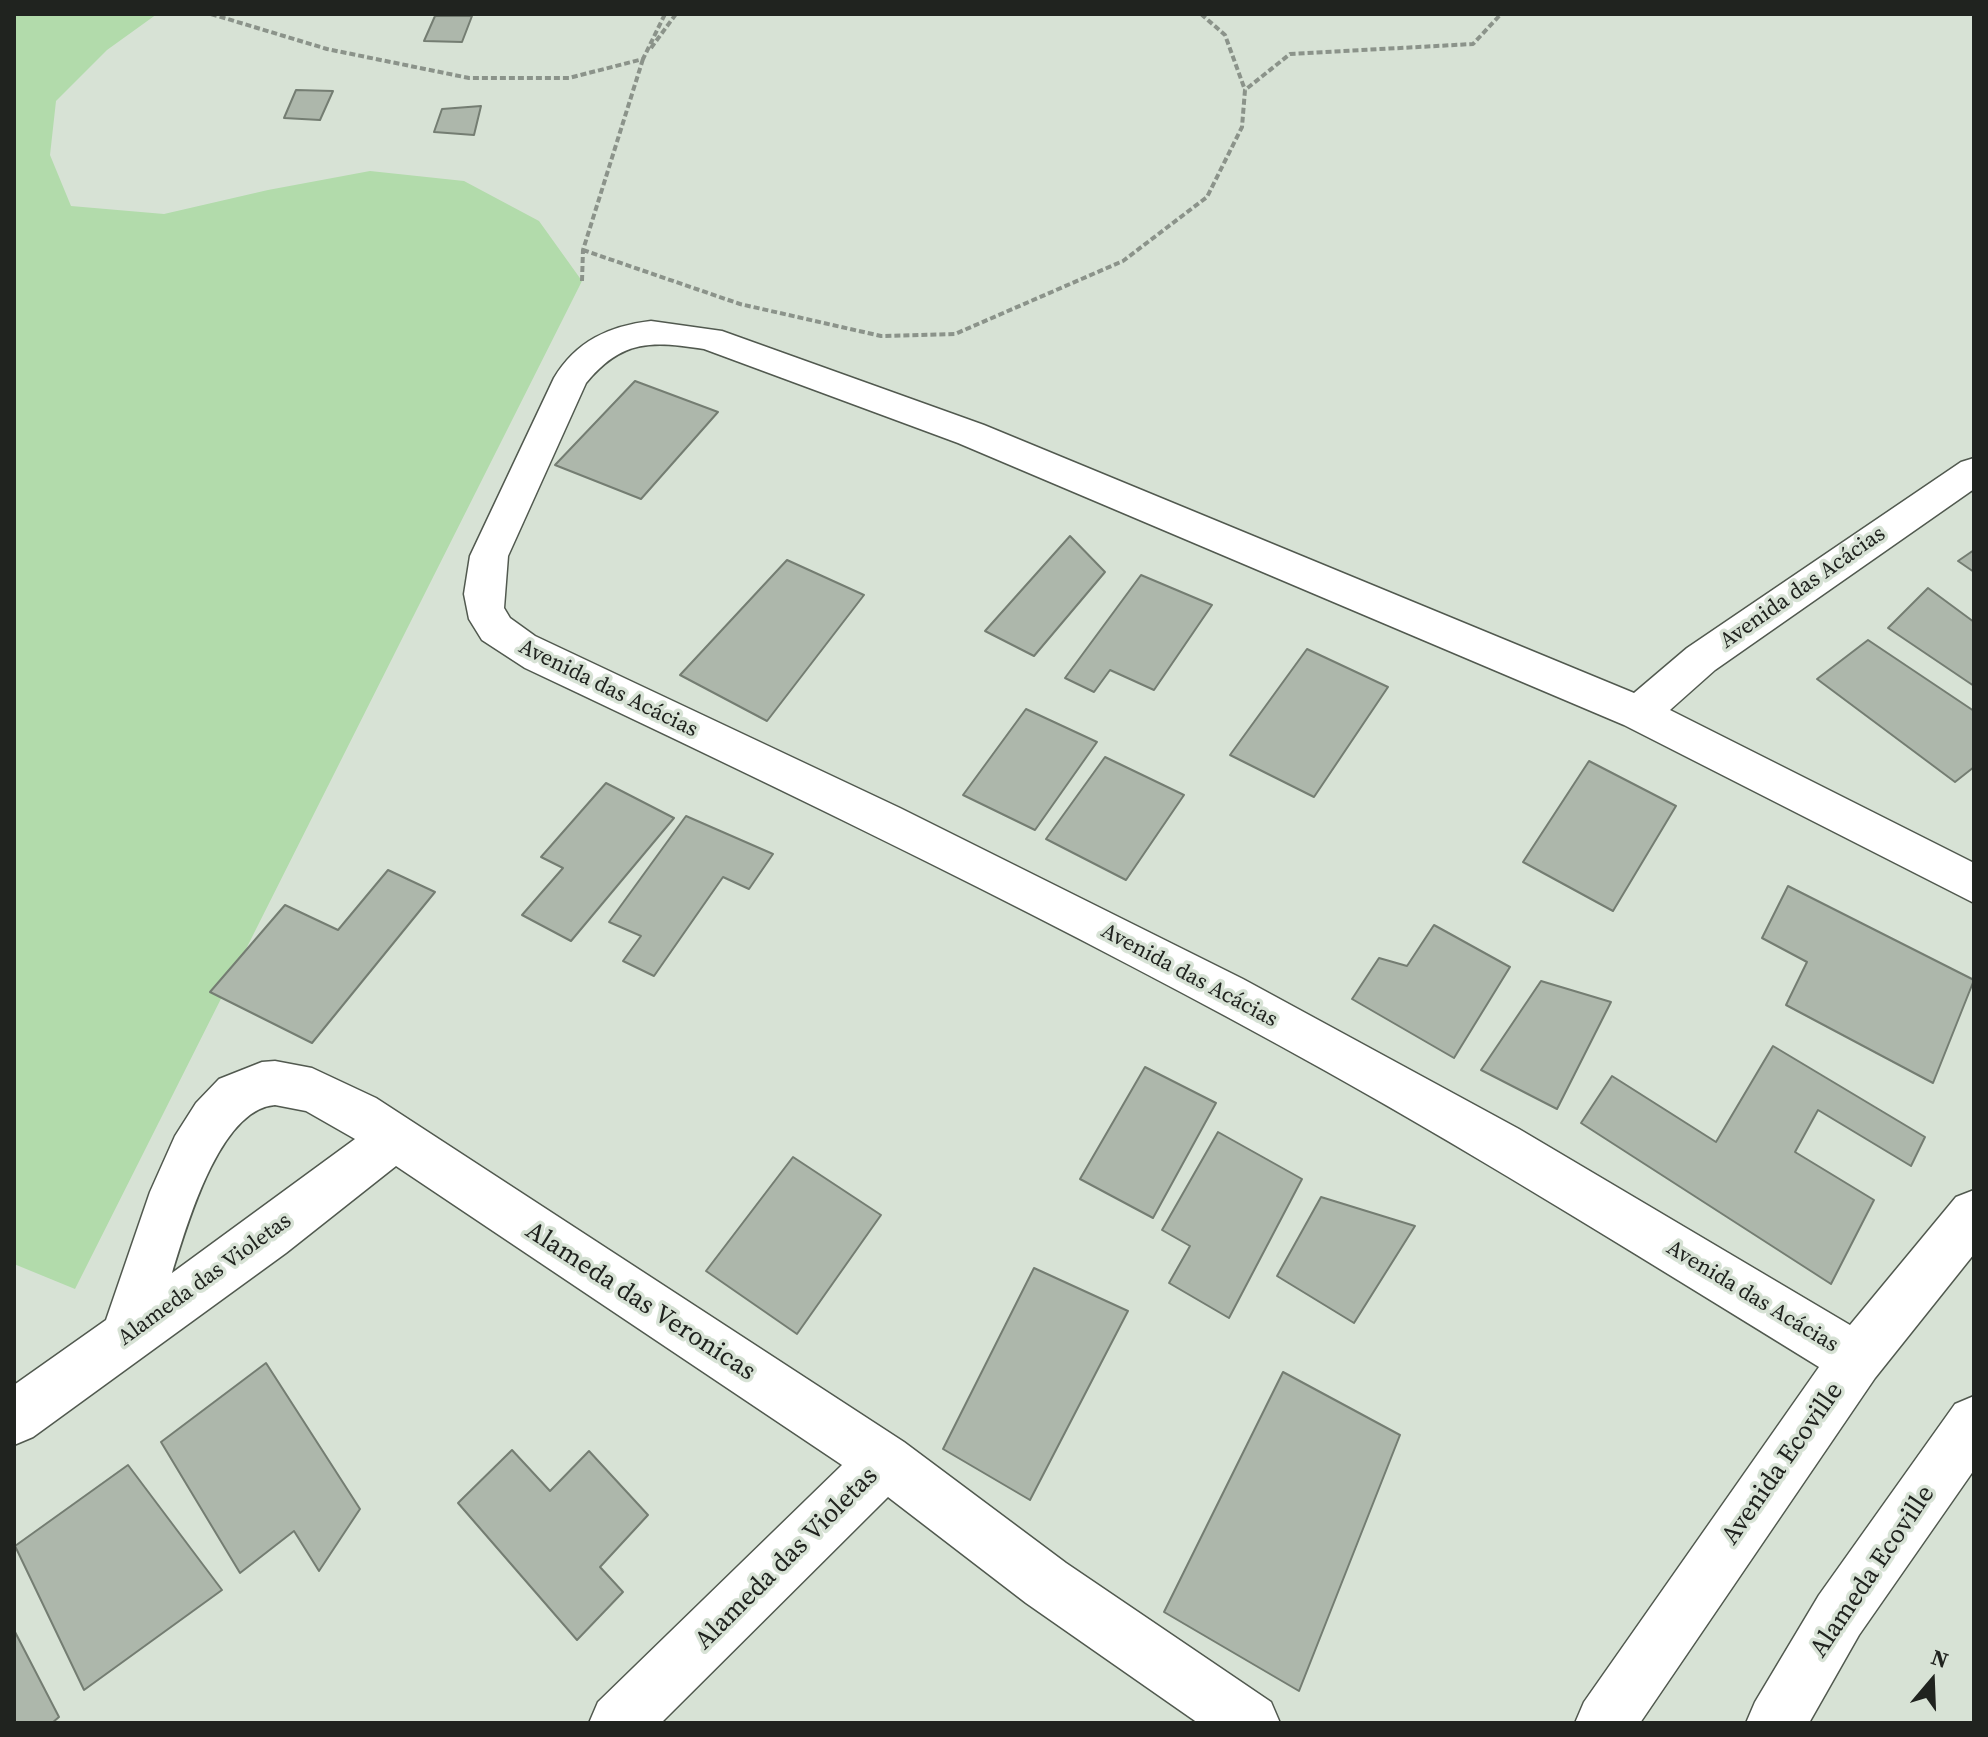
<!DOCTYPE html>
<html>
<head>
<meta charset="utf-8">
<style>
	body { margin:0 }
	#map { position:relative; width:1988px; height:1737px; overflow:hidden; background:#d7e2d5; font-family:"Source Serif 4",serif }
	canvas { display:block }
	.frame { position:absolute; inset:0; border:16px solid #20231f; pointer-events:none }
	.north { position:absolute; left:1892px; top:1641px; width:80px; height:80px; -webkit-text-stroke:6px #d7e2d5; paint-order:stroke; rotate:19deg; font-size:22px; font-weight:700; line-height:32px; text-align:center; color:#20231f }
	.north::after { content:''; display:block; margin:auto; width:28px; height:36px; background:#20231f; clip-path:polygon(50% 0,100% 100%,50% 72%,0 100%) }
</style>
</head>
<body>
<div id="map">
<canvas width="1988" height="1737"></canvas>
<div class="frame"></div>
<div class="north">N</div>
</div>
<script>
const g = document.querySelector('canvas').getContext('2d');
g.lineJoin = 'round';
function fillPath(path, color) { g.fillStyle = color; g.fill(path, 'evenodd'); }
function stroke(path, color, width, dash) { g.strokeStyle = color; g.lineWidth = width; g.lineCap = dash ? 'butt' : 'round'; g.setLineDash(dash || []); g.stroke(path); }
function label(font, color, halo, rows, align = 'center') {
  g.font = font + ' "Source Serif 4",serif'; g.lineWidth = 7; g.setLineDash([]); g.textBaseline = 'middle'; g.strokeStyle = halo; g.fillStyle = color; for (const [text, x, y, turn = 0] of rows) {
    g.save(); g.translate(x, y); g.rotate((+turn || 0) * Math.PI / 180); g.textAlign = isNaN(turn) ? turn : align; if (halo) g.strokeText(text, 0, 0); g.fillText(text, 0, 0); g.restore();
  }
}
fillPath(new Path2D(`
	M14,14H157L107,50L56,101L50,155L71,206L164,214L268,190L370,171L464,181L539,221L582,281L75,1289L14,1264Z`), '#b2dbab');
const building = new Path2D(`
	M435,16H472L462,42L424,41Z
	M296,90L333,91L320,120L284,118Z
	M481,106L474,135L434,132L442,109Z
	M635,381L718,412L641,499L555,465Z
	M1070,536L1105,572L1034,656L985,631Z
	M1974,550V572L1958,561Z
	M787,560L864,595L767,721L680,675Z
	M1141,575L1212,605L1154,690L1110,670L1094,692L1065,678Z
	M1928,588L1974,622V686L1888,628Z
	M1868,640L1974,711V767L1955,782L1817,679Z
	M1307,649L1388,687L1314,797L1230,755Z
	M1026,709L1097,742L1035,830L963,795Z
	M1105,757L1184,795L1126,880L1046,839Z
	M1589,761L1676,806L1613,911L1523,862Z
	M606,783L674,818L571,941L522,915L563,868L541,857Z
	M686,816L773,854L749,889L723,877L654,976L623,961L641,936L609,922Z
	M388,870L435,892L312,1043L210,992L285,905L338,930Z
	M1788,886L1974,980L1933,1083L1786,1005L1807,962L1762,938Z
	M1434,925L1510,967L1454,1058L1352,999L1379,958L1407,966Z
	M1541,981L1611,1002L1557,1109L1481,1070Z
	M1773,1046L1925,1137L1911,1166L1818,1110L1795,1152L1874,1200L1831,1284L1581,1123L1612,1076L1716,1142Z
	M1145,1067L1216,1103L1153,1218L1080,1179Z
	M1218,1132L1302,1179L1229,1318L1169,1283L1190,1246L1162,1230Z
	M793,1157L881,1215L797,1334L706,1271Z
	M1321,1197L1415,1226L1354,1323L1277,1276Z
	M1034,1268L1128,1311L1030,1500L943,1449Z
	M266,1363L360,1509L319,1571L294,1531L240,1573L161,1442Z
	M1283,1372L1400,1435L1299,1691L1164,1612Z
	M512,1450L550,1491L589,1451L648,1515L600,1567L623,1592L577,1640L458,1503Z
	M128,1465L222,1590L84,1690L15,1546Z
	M14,1630L59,1717L52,1723H14Z`);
fillPath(building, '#adb7ab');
stroke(building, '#747d72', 2);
const minor = new Path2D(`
	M651,321L722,331L984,425L1634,693L1687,648L1961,462L1974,458V489L1715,670L1670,710L1974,863V903L1624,725L958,443L704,349C652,341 622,339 586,383L508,556L504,608L510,618L535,636L900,808L1243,979L1519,1129L1850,1325L1956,1197L1974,1190V1254L1875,1378L1640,1723H1575L1584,1702L1819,1367C1655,1266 1492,1164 1324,1070C1064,925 794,795 525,668L482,640L469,619L464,594L470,556L554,378C576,341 609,326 651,321Z
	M275,1061L312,1068L376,1098L904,1442L1066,1563L1271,1702L1280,1723H1198L1026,1603L888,1497L661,1723H589L598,1702L842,1465L396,1166L286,1253L33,1437L14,1445V1385L106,1320L150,1192L175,1136L196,1103L219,1079L262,1062ZM275,1105L306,1111L355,1139L172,1273C186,1228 219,1109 275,1105Z
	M1974,1396V1470L1859,1635L1809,1723H1746L1755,1702L1819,1595L1955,1404Z`);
stroke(minor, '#51594f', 3);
stroke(new Path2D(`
	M211,14L327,49L469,78H569L643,59L665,14
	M1201,14L1225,35L1245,90
	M651,48L676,14
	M583,250L740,304L881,336L955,334L1123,261L1207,197L1242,127L1245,90L1290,54L1473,44L1501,14
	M582,281L583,250L643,59`), '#8b938a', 4, [6, 3]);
fillPath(minor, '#fff');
label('22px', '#20231f', '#d7e2d5', [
	["Avenida das Acácias",1803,588,-35],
	["Avenida das Acácias",608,689,26],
	["Avenida das Acácias",1189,976,28],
	["Alameda das Violetas",205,1280,-36],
	["Avenida das Acácias",1752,1297,31]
]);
label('26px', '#20231f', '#d7e2d5', [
	["Alameda das Veronicas",640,1302,33],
	["Avenida Ecoville",1783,1464,-55],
	["Alameda das Violetas",787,1559,-45],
	["Alameda Ecoville",1873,1572,-56]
]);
</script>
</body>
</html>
